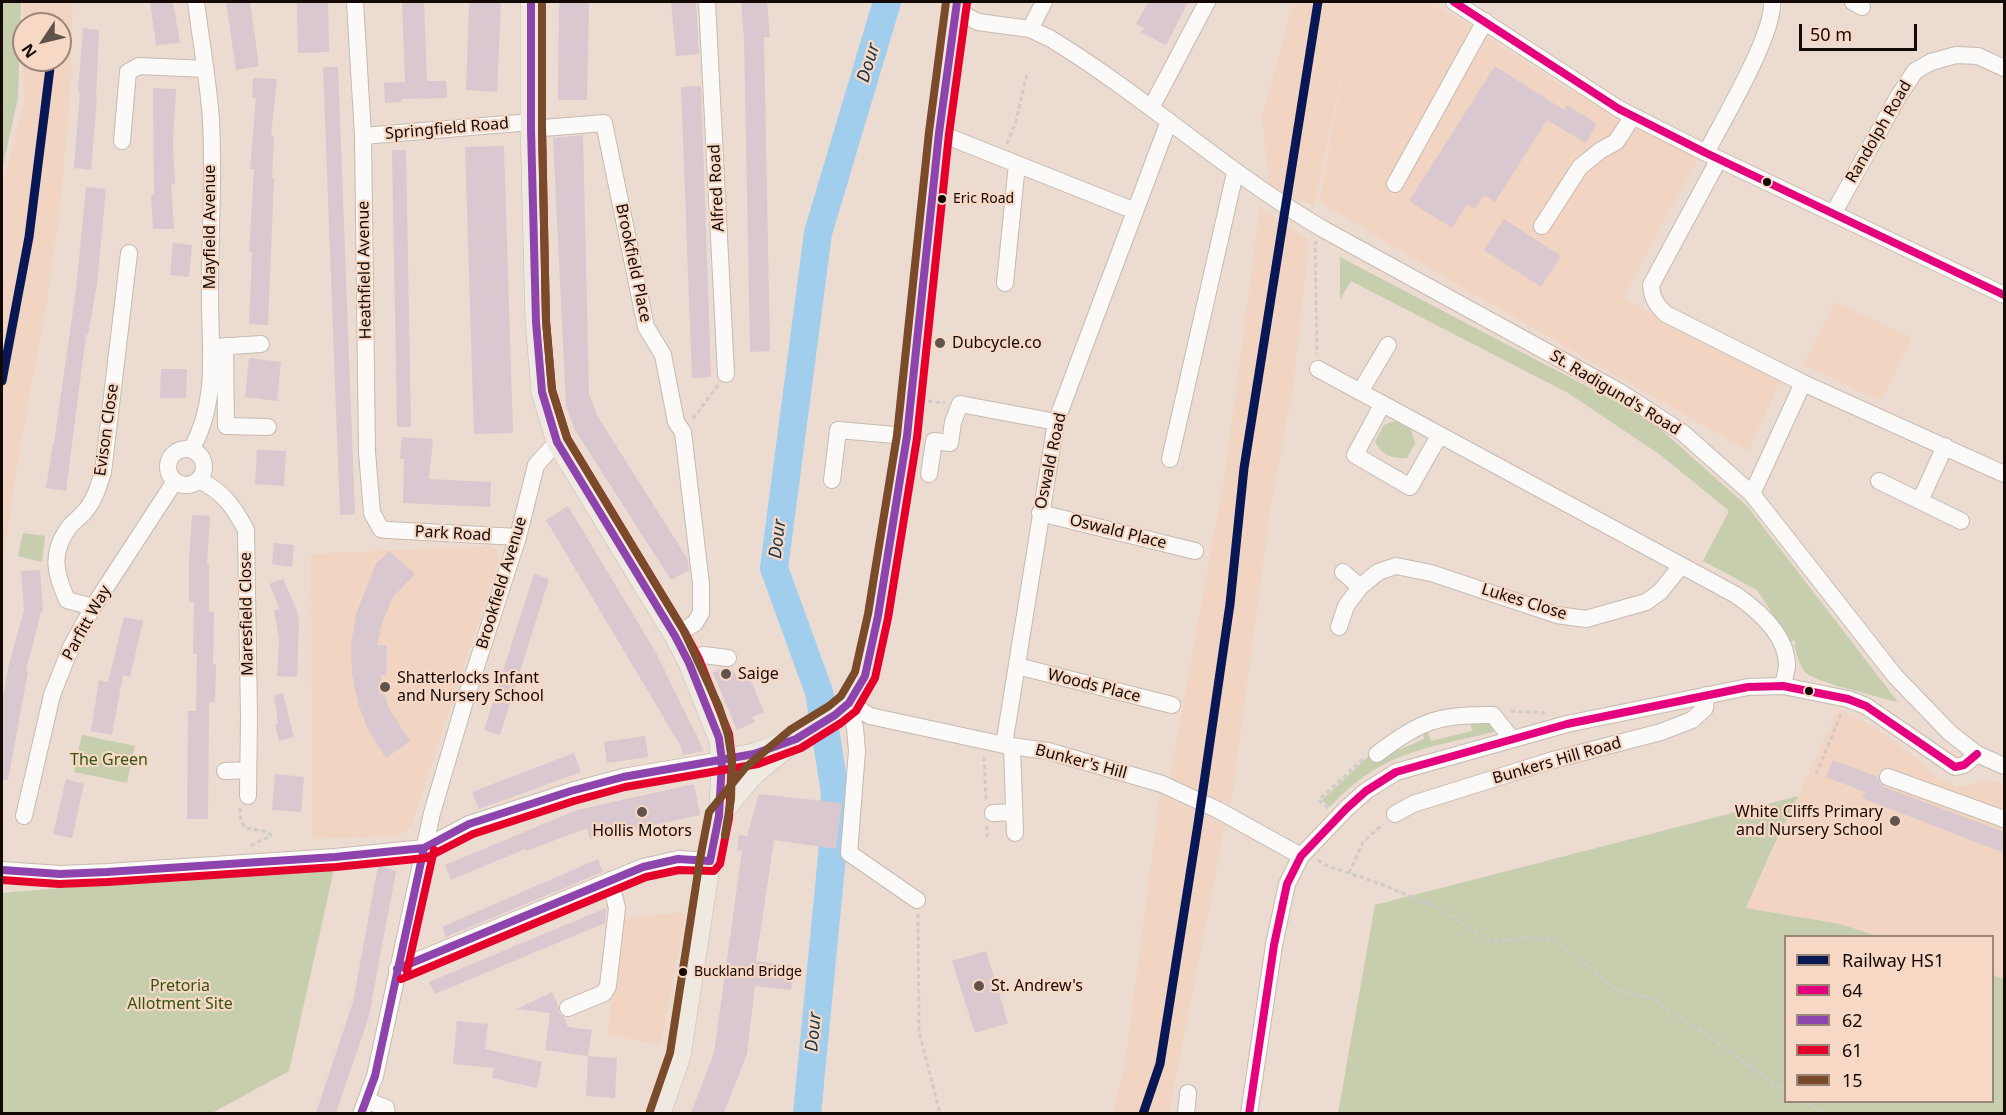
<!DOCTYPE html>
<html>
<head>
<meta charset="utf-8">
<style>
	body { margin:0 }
	#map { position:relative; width:2006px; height:1115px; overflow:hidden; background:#ebdbd0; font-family:"Noto Sans",sans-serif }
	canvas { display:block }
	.frame { position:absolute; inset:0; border:3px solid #140a05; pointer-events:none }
	.legend { position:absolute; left:1784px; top:935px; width:210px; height:168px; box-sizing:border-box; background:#f7d8c4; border:2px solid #9c8678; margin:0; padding:8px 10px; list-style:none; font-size:18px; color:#140a05 }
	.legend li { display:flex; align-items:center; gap:12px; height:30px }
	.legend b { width:30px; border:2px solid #9c8678 }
	.north { position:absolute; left:12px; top:12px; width:60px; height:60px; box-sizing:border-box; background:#f7d8c4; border:2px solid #9c8678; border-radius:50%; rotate:235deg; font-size:16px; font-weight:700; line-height:24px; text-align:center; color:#140a05 }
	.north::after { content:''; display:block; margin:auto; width:21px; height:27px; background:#5f534c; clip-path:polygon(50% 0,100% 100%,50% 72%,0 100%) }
	.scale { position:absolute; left:1799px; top:24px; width:118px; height:27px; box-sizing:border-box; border:3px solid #140a05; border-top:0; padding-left:8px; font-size:18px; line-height:21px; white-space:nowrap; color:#140a05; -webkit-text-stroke:4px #f7d8c4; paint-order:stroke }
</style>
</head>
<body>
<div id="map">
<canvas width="2006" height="1115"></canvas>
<div class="frame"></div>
<ul class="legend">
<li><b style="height:8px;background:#091855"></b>Railway HS1</li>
<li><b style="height:8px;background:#e5007d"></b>64</li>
<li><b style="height:8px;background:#8e44ad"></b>62</li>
<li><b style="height:8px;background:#e4002b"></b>61</li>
<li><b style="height:8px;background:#7a4b2a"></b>15</li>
</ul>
<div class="north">N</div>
<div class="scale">50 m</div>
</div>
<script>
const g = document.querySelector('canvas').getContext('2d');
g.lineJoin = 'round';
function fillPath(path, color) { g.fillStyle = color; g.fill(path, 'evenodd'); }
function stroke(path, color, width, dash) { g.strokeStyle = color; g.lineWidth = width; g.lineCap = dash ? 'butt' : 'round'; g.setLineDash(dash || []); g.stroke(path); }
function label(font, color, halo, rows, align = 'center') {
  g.font = font + ' "Noto Sans",sans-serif'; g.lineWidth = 4.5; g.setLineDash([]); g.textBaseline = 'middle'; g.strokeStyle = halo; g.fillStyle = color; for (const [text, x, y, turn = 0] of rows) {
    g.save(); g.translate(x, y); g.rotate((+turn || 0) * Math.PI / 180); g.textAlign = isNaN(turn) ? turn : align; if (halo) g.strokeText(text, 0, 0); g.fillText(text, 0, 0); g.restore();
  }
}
fillPath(new Path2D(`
	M23,2H73L71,84L60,207L47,302L20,446L2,565V188L24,102ZM24,24H60V60H24Z
	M1290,2H1432L1565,87L1698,159L1623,298L1782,378L1748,451L1459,286L1319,202L1350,35L1314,206L1269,187L1262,117L1288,23Z
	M1260,207L1309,240L1293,389L1272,497L1231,804L1169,782L1225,474Z
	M1835,302L1912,337L1881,401L1803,364Z
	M489,546L497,549L499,559L411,827L399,836L312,839L311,554Z
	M1838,709L1873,726L1915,757L1937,778L1959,787L1986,780L2004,784V979L1993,975L1992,936H1878L1840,924L1746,909Z
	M1160,795L1225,825L1169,1113H1113L1125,1065Z
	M686,912L661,1045L608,1035L619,919Z`), '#f1d5c2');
fillPath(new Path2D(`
	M2,2H21L18,98L2,169Z
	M1340,257L1649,419L1747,506L1898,702C1880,697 1814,682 1805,672C1799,665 1797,653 1794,646L1796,644L1794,640L1791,642L1757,590L1703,561L1729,511L1662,456L1568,393L1351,281L1340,300Z
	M1395,421L1411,430L1415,443L1407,458C1393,459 1380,455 1375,441L1384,425Z
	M23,533L45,536L42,562L18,556Z
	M1470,720H1489L1498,731C1428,748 1381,751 1330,807L1322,800L1372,753L1395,747L1399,750L1424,739L1423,731L1427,729L1431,741L1472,731Z
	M82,735L135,746L127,783L74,772Z
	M1798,796L1774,845L1746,908L1840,924L1878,936H1786V1102H1992L1993,975L2004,979V1113H1338L1375,905Z
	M335,865L289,1071L212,1113L2,1114V893Z`), '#c6ceae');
stroke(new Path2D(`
	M807,1114L832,856L835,792L819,692L774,568L818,233L887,2`), '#a2ceed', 28);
fillPath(new Path2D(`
	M150,2H173L180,43L156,45Z
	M226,2H250L259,66L236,70Z
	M297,2H328L329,52L298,53Z
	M402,2H424L427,81H446L447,98L402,99V102L385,103L384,83L405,82Z
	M469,2H501L497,92L466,90Z
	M559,2H589L587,100H558Z
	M671,2H696L699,54L676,56Z
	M741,2H767L770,37H764L770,351L750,352L744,39Z
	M1148,2H1188L1166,45L1141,32L1144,28L1136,24Z
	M83,28L99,30L96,98L97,99L91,170L74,168L80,92H78Z
	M1495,66L1564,110L1567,105L1597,124L1586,143L1547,120L1495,202L1484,195L1475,209L1467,204L1452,228L1409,201Z
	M323,67H338L355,514L340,515Z
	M253,78L277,79L271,136H274L272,178H274L268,325L249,324L252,252H249L254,169H250L256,98H252Z
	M701,86L711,377L692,378L681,87Z
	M153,88L176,89L173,143L175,184H171L174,229H153L151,195H154Z
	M583,135L589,394L598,417L687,558L689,570L671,580L575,430L566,406L553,138Z
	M504,146L513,433L474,434L465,147Z
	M392,150H406L411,427H397Z
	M86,187L106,189L97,284L88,335H86L66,491L46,488L53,443H54L76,290Z
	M1504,219L1561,256L1541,287L1484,250Z
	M173,243L192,245L189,277L170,275Z
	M249,358L281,362L277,401L245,397Z
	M161,369H187L186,398H160Z
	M402,437L433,439L429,479L491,482L490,507L403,503L404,459H400Z
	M257,450L286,451L284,486L255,484Z
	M568,506L655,651L704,751L683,755L680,745L546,520Z
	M192,515L210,516L207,565H209V612H214L213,664H216L215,703L209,702L208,819H187L188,711H196L197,654H193L194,602H189V560Z
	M274,543L294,545L292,567L272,564Z
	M389,551L415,574L393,597L383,620L377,645H387L386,675H380L388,707L410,741L386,758L367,728L358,703L352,674L351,645L356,614L376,564Z
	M40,570L43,611L41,612L26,671H28L8,780L2,779V703L8,668L24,610L21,571Z
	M534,574L549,579L500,735L484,730Z
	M283,579L297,610L299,625L297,677L277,676L279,638L274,610L280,609L269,584Z
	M124,617L143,621L130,677L123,675L112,735L91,731L99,680L108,682Z
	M721,668L733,670L738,681L749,676L764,712L752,717L755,722L737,730L713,673Z
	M283,693L294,737L279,741L275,724L278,723L274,695Z
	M645,736L648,757L607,763L604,742Z
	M574,753L581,772L479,809L472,792Z
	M1833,760L1878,777L1880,783L1884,787L2004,832V853L1862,798L1865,792L1826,777Z
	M275,774L304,777L301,812L272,810Z
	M66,779L84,784L72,838L53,834Z
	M694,784L700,815L590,839L587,828L526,851L525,849L451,880L445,865L577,810Z
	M759,794L842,803L836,849L774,840L756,961L794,966L791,990L755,986L747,1054L724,1113H691L714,1053L742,851L737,850L739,835L747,836Z
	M598,859L603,872L446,937L442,927Z
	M378,866L396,871L369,1016L336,1113H316L353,1002Z
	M606,908L605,923L435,994L429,982Z
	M986,951L1008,1023L975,1033L952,961Z
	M552,992L558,1005L559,1013L564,1017L568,1027L592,1030L588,1056L545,1050L550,1013L517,1009Z
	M457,1021L488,1024L485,1049L542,1062L537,1088L492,1078L494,1068L453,1064Z
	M588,1056L617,1058L615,1098L586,1096Z`), '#d9c8cf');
const minor = new Path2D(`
	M355,2L363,136L367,452L372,513L381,529L388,530L518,537
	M707,2L726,374
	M1454,2L1619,109L1706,153L2004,295
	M1853,2L1862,7
	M957,11L978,22L1030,29L1051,39C1146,97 1227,173 1323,229L1620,392L1683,433L1752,494L1895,676L1950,733L1977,754L2004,766
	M1030,29L1044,2
	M1151,108L1207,2
	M531,129L604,123L646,327L663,355L676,422L683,432L701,584V613L695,623L675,636
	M939,133L1135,211
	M363,136L531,122
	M122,141L128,72L139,66L205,69
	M1706,153C1723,120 1774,35 1772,2
	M1719,159L1651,285C1652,298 1656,305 1666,314L1803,383L2004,474
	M1395,184L1485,21
	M1833,214L1898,97L1915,71L1931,62L1956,55L1978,56L2004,68
	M1542,226L1580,167L1601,150L1616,142L1633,116
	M1005,283L1017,164
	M225,346L226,426L268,427
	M216,347L261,344
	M1318,369L1736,595C1759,611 1788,636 1787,667C1786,673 1784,680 1783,686
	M1360,392L1388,345
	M1382,405L1355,455L1410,487L1439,436
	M168 467a18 18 0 1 1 36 0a18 18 0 1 1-36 0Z
	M191,450C220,399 209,344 210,289C210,233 214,175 211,119C208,80 201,41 196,2
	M1170,459L1235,173
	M929,474L934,441L950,443L953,422L960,404L1056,422
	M198,480C222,490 234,507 246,530L249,717L248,796
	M832,480L838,430L907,436
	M1879,481L1961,521
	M1752,494L1803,383
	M1920,501L1945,446
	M1040,513L1195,551
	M1343,572L1360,587
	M93,607L67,600C56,575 50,555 67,530C72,522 81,517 86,510C95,499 99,485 103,472L129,253
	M1339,627L1346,606L1360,587L1378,572L1396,566L1431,573L1557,615L1586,619L1646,602L1660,592L1681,566
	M689,663L703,655L728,658
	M1017,666L1172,705
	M849,703L870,716L1004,745L1048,751L1162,784L1218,810L1301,856
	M849,703L855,728L857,751L849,853L917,900
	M1004,745L1056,422L1169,121
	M1012,746L1015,833
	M1377,754C1420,721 1439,714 1493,715L1512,739
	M225,771L248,770
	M1888,777L2004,819
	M993,813L1014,812
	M1395,814L1413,804L1553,760L1661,732L1692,720L1705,708L1706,695
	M24,816L52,695L71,647L93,607L175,481
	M2,870L60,874L107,872L335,857L424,848L469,824L571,791L623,777L722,760
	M397,969L643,867L678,859L710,861
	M568,1008L604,993L608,986L617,908L610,880
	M366,1100L386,1108L387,1114
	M361,1114L375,1076L432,813L465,701L518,537L536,465L557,442
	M1186,1114L1188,1093
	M1249,1114L1274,945L1287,884L1301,856L1347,808L1366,791L1396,772L1567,724L1748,687L1783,686L1848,699L1866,706L1955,767L1964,765L1977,754`);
const major = new Path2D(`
	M531,2V129L536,322L542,392L557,442L675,636L689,663L719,738L722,760L721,787L719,816L710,861L680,1056L660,1114
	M722,760L754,754L782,744
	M719,816L752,776L796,739L835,715L849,703L865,676L878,616L907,436L939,133L957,2`);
stroke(minor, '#c7bab1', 18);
stroke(major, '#c4bdb8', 22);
stroke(new Path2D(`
	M1007,144L1016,121L1027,74
	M1317,241L1315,244L1317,354
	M928,401L945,403
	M693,419L718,385
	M1511,711L1546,713
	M984,757L986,799
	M1816,774L1842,712
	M240,808L241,820L245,828L268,832L271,836L249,846
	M1328,808L1319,800L1363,759
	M987,826V837
	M1318,860L1325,865L1381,884L1435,907L1493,942L1524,938L1553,939L1617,990L1652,999L1708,1036L1750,1066L1772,1084L1786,1091
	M1349,873L1363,842L1383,824
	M918,914L919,1031L940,1114
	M1806,1102L1825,1114`), '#d0cbc8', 3, [4.5, 3]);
stroke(minor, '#fcfaf8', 16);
stroke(major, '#f0e9e2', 21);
stroke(new Path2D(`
	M1454,2L1619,109L1706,153L2004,295
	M1249,1114L1274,945L1287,884L1301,856L1347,808L1366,791L1396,772L1567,724L1748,687L1783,686L1848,699L1866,706L1955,767L1964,765L1977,754`), '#e5007d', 8);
stroke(new Path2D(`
	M2,870L60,874L107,872L335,857L424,848L469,824L571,791L623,777L754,754L796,739L835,715L849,703L865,676L878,616L907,436L939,133L957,2
	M397,969L643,867L678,859L710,861L719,816L722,760L719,738L689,663L675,636L557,442L542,392L536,322L531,129V2
	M361,1114L375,1076L424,848`), '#8e44ad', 8);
stroke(new Path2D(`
	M2,880L59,884L107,882L336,867L426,858L473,834L574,801L625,787L758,764L801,748L841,723L856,711L875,678L888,618L917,438L949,134L967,3
	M407,971L434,850
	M401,979L646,877L679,870L714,871L720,864L729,818L732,759L729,734L699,659L684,631L567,438L552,390L546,321L542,129V2`), '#e4002b', 8);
stroke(new Path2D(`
	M542,2V129L546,321L552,390L567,438L684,631L719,707L728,735L732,760L731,799L725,835
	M650,1111L670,1053L700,859L709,812L745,768L790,730L829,706L841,696L855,672L868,614L897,435L929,132L946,2`), '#7a4b2a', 8);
stroke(new Path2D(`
	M2,381L29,237L51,60
	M1143,1114L1160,1064L1198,824L1230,604L1244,468L1318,2`), '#091855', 9);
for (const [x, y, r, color] of [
	[1767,182,5,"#140a05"],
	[942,199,5,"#140a05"],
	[940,343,6,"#5f534c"],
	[726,674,6,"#5f534c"],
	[385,687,6,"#5f534c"],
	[1809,691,5,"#140a05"],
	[642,812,6,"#5f534c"],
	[1895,821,6,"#5f534c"],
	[683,972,5,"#140a05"],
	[979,986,6,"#5f534c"]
]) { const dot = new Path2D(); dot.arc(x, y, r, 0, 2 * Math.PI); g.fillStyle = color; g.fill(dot); stroke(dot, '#f7d8c4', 2); }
label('14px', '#140a05', '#f7d8c4', [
	["Eric Road",953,199],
	["Buckland Bridge",694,972]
], 'left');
label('16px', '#140a05', '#f7d8c4', [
	["Springfield Road",447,129,-5],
	["Randolph Road",1879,132,-60],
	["Alfred Road",717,188,-93],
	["Mayfield Avenue",210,227,-90],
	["Brookfield Place",633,263,78],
	["Heathfield Avenue",365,270,-91],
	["St. Radigund's Road",1615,393,31],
	["Evison Close",107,430,-82],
	["Oswald Road",1051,461,-78],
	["Oswald Place",1118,532,14],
	["Park Road",453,534,3],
	["Brookfield Avenue",502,583,-73],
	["Lukes Close",1524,602,17],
	["Maresfield Close",247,614,-91],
	["Parfitt Way",87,623,-61],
	["Woods Place",1094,686,14],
	["Bunkers Hill Road",1557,761,-16],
	["Bunker's Hill",1081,762,15]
]);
label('16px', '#140a05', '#f7d8c4', [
	["Dubcycle.co",952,343],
	["Saige",738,674],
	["Shatterlocks Infant",397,678],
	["and Nursery School",397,696],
	["White Cliffs Primary",1883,812,"right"],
	["and Nursery School",1883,830,"right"],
	["Hollis Motors",642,831,"center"],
	["St. Andrew's",991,986]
], 'left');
label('16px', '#351', '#f7d8c4', [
	["The Green",109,760],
	["Pretoria",180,986],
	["Allotment Site",180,1004]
]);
label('italic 18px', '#17354a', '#f7d8c4', [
	["Dour",869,63,-73],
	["Dour",778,539,-83],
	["Dour",814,1032,-85]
]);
</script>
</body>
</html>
